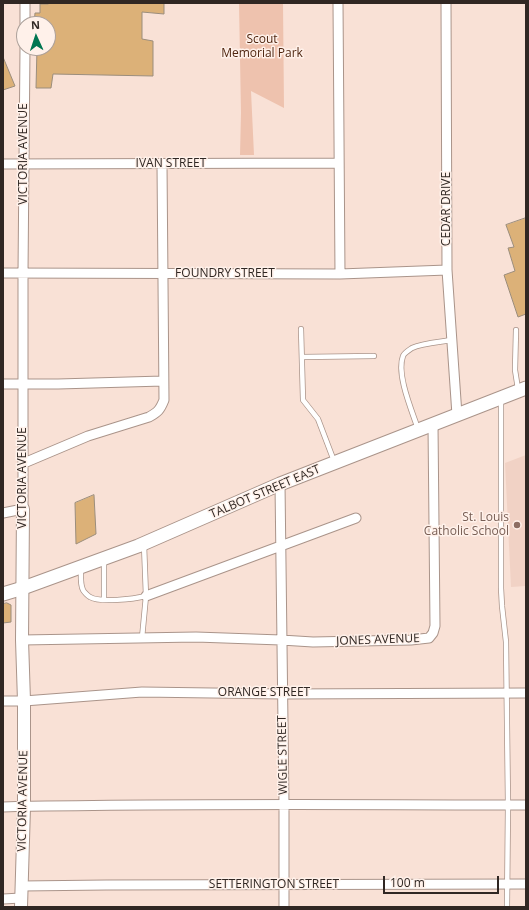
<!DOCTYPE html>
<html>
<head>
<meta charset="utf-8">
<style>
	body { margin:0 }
	#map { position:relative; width:529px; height:910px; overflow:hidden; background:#f9e1d6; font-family:"Open Sans",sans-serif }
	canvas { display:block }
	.frame { position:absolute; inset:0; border:4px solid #302723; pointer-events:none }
	.north { position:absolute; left:16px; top:16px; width:40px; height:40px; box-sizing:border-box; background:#fff1ea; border:1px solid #aca09a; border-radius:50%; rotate:357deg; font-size:11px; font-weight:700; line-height:16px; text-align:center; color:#302723 }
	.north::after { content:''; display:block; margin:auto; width:14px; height:18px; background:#017651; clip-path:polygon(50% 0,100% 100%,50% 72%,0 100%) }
	.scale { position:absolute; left:383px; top:876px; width:116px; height:18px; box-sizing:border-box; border:2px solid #302723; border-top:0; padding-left:5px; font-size:12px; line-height:14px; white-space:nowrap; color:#302723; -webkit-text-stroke:3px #fff1ea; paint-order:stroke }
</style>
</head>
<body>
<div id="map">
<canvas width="529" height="910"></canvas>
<div class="frame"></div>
<div class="north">N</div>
<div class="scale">100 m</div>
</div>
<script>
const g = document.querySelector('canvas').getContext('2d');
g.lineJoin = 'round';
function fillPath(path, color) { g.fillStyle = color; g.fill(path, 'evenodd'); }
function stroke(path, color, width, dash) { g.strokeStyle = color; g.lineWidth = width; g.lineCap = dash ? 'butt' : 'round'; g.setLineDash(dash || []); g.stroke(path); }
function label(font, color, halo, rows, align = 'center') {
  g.font = font + ' "Open Sans",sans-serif'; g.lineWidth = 3; g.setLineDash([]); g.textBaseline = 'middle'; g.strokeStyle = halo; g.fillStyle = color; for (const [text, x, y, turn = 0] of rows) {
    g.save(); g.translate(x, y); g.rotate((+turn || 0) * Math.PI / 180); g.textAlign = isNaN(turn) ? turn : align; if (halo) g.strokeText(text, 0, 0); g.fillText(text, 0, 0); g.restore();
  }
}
fillPath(new Path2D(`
	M526,455V586L511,587L505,463Z`), '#f1d2c5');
fillPath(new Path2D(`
	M239,3H283L284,108L251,91L254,155H240L241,113Z`), '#eec2ae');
const building = new Path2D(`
	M48,3H164V14L142,12V39L153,41V76L53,74L51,88H36L37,48H48V24H34L35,13H40V4H48Z
	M3,57L15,86L3,90Z
	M526,218V314L518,317L504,275L515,271L508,248L514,247L506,225Z
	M94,495L96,534L76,544L75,503Z
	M7,603L11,605V622L3,623V604Z`);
fillPath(building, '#dcb178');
stroke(building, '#9b8d7c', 1);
const service = new Path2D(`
	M301,329L303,400L318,419L334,461
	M516,330L515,370L518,389
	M302,357L374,356
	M501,400V588L502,606L506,642L508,805L507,907
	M418,429C412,411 396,374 403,356C404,353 409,350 412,348C422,343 440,342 452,340
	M104,560V600
	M81,569C81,576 80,584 83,590C84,592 88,596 90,597C100,603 134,599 146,596
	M142,638L146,596L144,545`);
const minor = new Path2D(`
	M338,3L340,274
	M446,3L447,270L457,415
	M25,24V3
	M3,164L338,163
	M3,273L340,274L447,270
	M3,384H58L163,381
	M24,463L88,436L149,417C158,412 160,410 164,400L162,164
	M280,484L284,804V907
	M3,513L23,509V273L25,48
	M146,596L356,518
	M22,640L196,637L281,640L313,642L411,640L429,638L433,633L435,626L433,425
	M3,701H24L142,692L282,694L526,693
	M3,807C177,803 352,805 526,805
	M22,886L106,885L526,884
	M3,899L21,898`);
const tertiary = new Path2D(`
	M21,907L24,807V701L22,640L23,509`);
const secondary = new Path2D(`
	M3,594L23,588L138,546L280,484L526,388`);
stroke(service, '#aa948a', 6);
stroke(minor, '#aa948a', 11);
stroke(tertiary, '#aa948a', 14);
stroke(secondary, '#aa948a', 15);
stroke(service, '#fff', 4.5);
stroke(minor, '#fff', 9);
stroke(tertiary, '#fff', 12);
stroke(secondary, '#fff', 13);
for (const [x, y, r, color] of [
	[517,525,4,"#8d6e63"]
]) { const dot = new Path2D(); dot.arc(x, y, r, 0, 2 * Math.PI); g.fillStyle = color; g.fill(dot); stroke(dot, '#fff1ea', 1.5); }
label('12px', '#502610', '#fff1ea', [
	["Scout",262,40],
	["Memorial Park",262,54]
]);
label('12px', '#302723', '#fff1ea', [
	["VICTORIA AVENUE",24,154,-90],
	["IVAN STREET",171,164],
	["CEDAR DRIVE",447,209,-90],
	["FOUNDRY STREET",225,274],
	["VICTORIA AVENUE",23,478,-90],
	["TALBOT STREET EAST",265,492,-23],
	["JONES AVENUE",378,640,-2],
	["ORANGE STREET",264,693],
	["WIGLE STREET",283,755,-91],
	["VICTORIA AVENUE",23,801,-89],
	["SETTERINGTON STREET",274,885]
]);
label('12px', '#785e54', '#fff1ea', [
	["St. Louis",509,518],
	["Catholic School",509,532]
], 'right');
</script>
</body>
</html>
